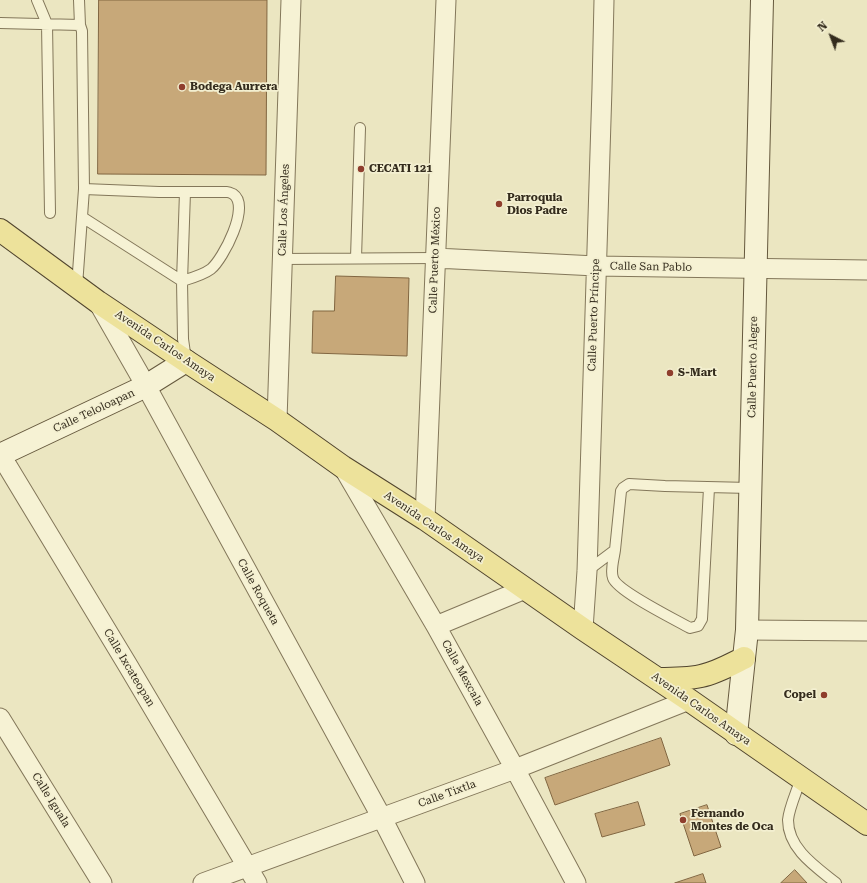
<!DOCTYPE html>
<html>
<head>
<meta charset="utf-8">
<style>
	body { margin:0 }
	#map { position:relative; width:867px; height:883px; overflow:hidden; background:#ebe6c1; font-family:"Roboto Serif",serif }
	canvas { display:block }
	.north { position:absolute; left:811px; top:16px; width:40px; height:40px; -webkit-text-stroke:3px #f3efd0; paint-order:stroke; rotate:318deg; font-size:11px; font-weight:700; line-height:16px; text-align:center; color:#342c1d }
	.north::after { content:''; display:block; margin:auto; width:14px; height:18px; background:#342c1d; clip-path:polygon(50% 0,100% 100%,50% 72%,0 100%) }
</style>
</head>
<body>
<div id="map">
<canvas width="867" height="883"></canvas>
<div class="north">N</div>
</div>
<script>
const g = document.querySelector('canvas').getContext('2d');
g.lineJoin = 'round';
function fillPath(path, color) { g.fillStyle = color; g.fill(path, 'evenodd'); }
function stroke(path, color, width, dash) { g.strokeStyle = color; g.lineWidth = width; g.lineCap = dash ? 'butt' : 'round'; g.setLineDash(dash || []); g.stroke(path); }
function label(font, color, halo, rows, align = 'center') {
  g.font = font + ' "Roboto Serif",serif'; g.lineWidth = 3.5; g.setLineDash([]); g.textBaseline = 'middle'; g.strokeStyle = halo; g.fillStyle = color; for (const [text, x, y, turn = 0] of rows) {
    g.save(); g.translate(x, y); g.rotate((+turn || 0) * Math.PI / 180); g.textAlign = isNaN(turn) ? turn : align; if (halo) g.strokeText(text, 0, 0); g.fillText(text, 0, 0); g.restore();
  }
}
const building = new Path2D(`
	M99,0H267L266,175L98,174Z
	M336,276L409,278L407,356L312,353L313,311H334Z
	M661,738L670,765L555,805L545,778Z
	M638,802L645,825L602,837L595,814Z
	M707,805L721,847L694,856L680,814Z
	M795,870L807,883H781Z
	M703,874L706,883H675Z`);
fillPath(building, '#c7a879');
stroke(building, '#816641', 1);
const lane = new Path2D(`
	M37,0L47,24L50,213
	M79,0L80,25
	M0,23L80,25L82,31L84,189L77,286
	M84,189L159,192H227C229,192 231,193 233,194C251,206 223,259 211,269C203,275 192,278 182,281L183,339L186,360
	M82,217L182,281L185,192
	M356,258L360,128
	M282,259L435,258
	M615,550C614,558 610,570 613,578C617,591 676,620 690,628L698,626L702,619L709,488
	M587,571L615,550L621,491L623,488L629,484L665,486L750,488
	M801,778C797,791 789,808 788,820C788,849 816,867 836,883`);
const street = new Path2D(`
	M435,258L596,266L867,270
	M98,302L146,386L382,818L415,883
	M277,420L291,0
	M0,454L127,664L257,883
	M343,467L436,626L515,769L576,883
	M425,519L446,0
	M436,626L525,589
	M583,629L587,571L602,88L604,0
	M747,630L867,631
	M0,718L102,883
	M203,883L515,769L689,700`);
const secondary = new Path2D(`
	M0,455L146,386L186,361
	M736,734L747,630L762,0`);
const primary = new Path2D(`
	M0,230L98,302L186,361L277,420L343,467L425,519L583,629L689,700L867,824
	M658,679C672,679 687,679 701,676C716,673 730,665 744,658`);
stroke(lane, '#83775a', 12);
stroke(street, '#83775a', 21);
stroke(secondary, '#65583d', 24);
stroke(primary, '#51452e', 24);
stroke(lane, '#f6f2d4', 10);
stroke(street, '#f6f2d4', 19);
stroke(secondary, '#f6f2d4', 22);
stroke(primary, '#ede29b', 22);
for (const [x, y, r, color] of [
	[182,87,4,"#8f3e2d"],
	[361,169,4,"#8f3e2d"],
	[499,204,4,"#8f3e2d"],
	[670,373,4,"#8f3e2d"],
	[824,695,4,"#8f3e2d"],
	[683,820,4,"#8f3e2d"]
]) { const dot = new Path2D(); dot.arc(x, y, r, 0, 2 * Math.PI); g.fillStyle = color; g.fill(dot); stroke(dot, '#f3efd0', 1.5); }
label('bold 11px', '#342c1d', '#f3efd0', [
	["Bodega Aurrera",190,87],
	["CECATI 121",369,169],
	["Parroquia",507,198],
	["Dios Padre",507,211],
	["S-Mart",678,373],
	["Copel",816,695,"right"],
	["Fernando",691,814],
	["Montes de Oca",691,827]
], 'left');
label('11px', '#342c1d', '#f3efd0', [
	["Calle Los Ángeles",284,210,-88],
	["Calle Puerto México",435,260,-88],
	["Calle San Pablo",651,267,1],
	["Calle Puerto Príncipe",594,315,-88],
	["Avenida Carlos Amaya",165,346,34],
	["Calle Puerto Alegre",753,367,-89],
	["Calle Teloloapan",94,411,-25],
	["Avenida Carlos Amaya",434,527,34],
	["Calle Roqueta",258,592,61],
	["Calle Ixcateopan",129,668,59],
	["Calle Mexcala",462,673,61],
	["Avenida Carlos Amaya",701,709,35],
	["Calle Tixtla",447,794,-20],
	["Calle Iguala",51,800,58]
]);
</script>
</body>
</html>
